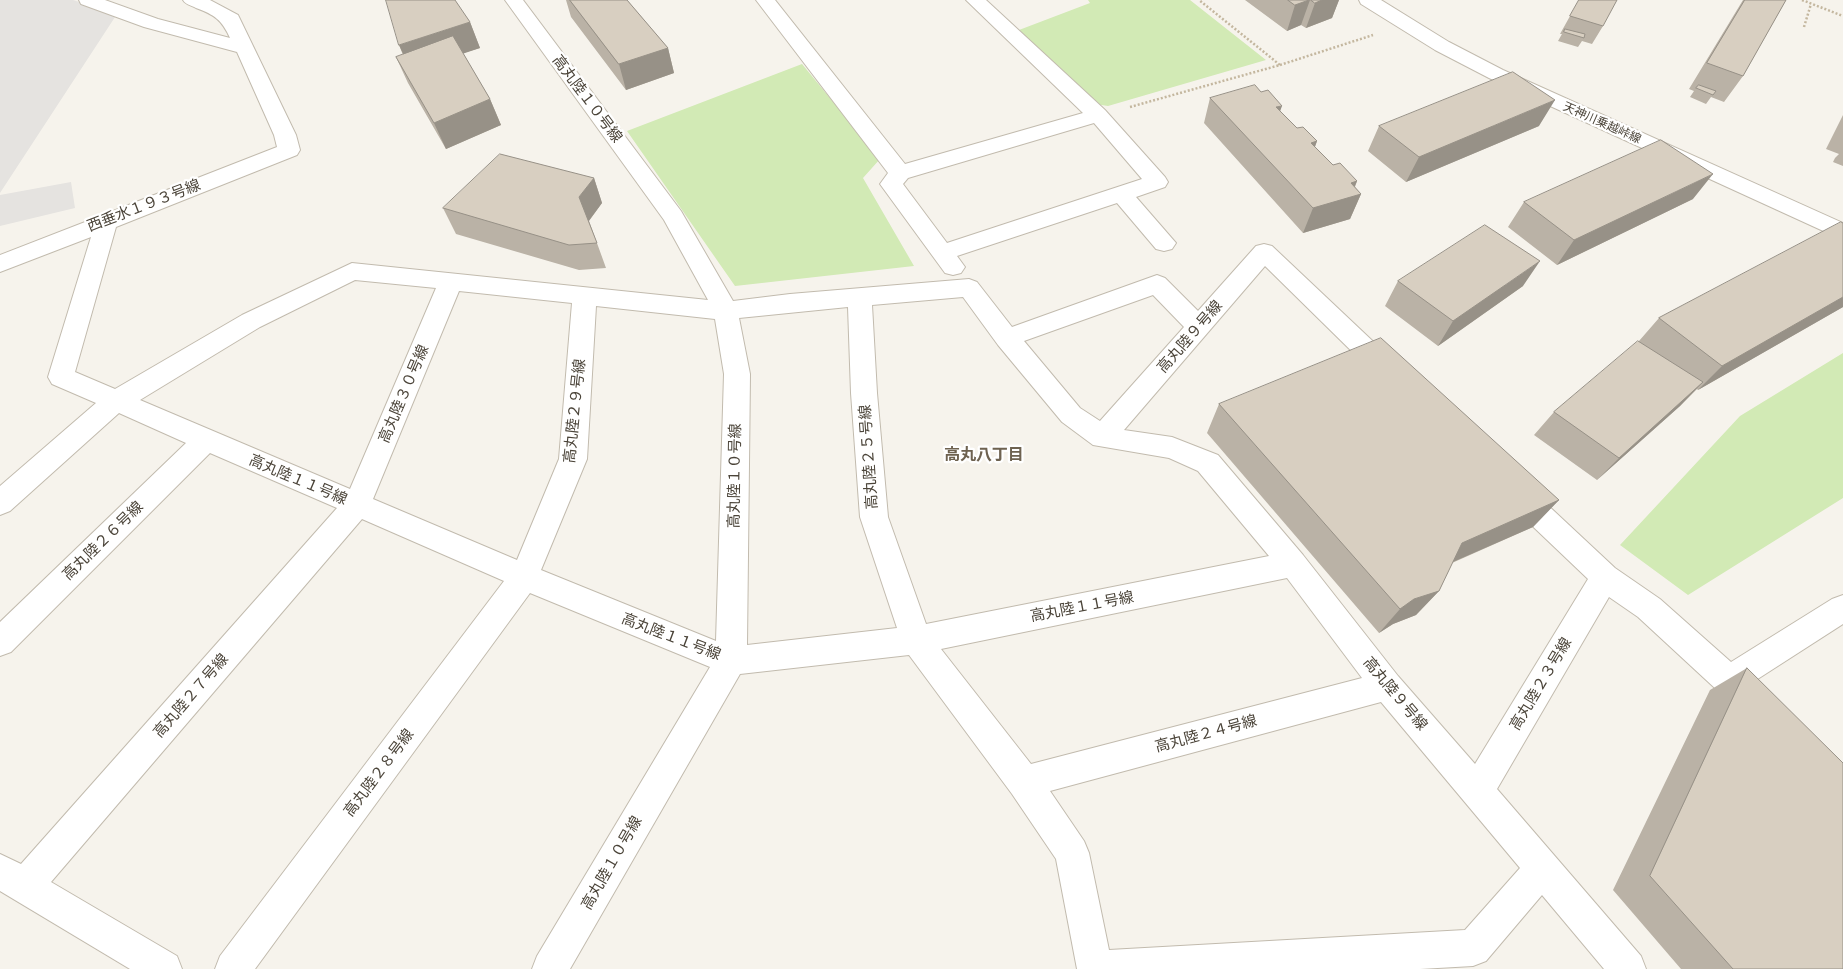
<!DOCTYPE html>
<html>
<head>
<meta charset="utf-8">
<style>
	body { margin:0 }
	canvas { display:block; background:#f6f3ec }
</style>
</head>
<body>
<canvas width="1843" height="969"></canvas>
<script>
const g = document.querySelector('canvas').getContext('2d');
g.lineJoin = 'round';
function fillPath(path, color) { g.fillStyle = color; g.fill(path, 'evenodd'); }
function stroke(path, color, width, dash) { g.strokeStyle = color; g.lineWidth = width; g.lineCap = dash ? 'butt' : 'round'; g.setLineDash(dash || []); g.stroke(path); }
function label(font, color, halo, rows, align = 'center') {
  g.font = font + ' Montserrat,"Noto Sans JP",sans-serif'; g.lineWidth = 4.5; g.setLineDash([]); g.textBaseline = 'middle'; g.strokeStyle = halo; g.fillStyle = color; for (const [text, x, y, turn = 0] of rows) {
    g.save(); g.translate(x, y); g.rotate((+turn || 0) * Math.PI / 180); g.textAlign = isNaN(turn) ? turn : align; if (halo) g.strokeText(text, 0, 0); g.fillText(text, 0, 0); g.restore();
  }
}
fillPath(new Path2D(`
	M1088,0H1190L1266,60L1108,106L1095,104L1019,30L1090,3Z
	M802,64L880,159L863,178L914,266L735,286L627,131Z
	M1843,353V498L1688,595L1620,545L1740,416Z`), '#d2eab5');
fillPath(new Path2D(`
	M0,0H73L117,14L0,193Z
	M71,182L75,208L0,226V195Z`), '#e5e3e0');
const minor = new Path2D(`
	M79,0H105L158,19L230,38C222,20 215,15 196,8C191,5 186,5 183,0H210L238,15L296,135L300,150L297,155L116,227L75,372L115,389L242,315L352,263L708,300L664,220L505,0H523L681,211L733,301L790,294L969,279L977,282L1012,327L1157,275L1165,278L1198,311L1256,246L1264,244L1272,246L1398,365L1402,372L1398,379L1389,382L1380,379L1265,266L1124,430L1172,437L1218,455L1303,555L1398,676L1475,764L1588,579L1504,499L1500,491L1504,483L1514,480L1524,483L1615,568L1660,599L1731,662L1832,599L1843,595V624L1753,682L1766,693L1771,704L1766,715L1755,719L1744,715L1638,617L1609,597L1497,789L1641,956L1646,969H1604L1542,895L1486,961L1473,966L1420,969H1077L1056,859L1012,794L909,655L740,674L570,969H532L537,956L710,667L530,593L255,969H215L220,956L504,581L362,519L51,882L177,956L182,969H130L0,891V854L21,864L337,508L210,453L11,652L0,656V622L186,443L119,413L10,511L0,515V486L96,403L52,384L48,377L91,237L0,272V255L98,217L99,215L108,213L277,147L274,135L237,52L144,27L81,4ZM355,280L436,288L350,489L140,400L260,327ZM459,291L572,303L559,459L517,560L373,499ZM1153,295L1184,327L1100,421L1080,408L1024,341ZM963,297L998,345L1062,422L1093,445L1169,458L1198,471L1269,556L926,624L888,517L877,393L872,305ZM596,306L715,319L724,374L716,641L541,570L587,459ZM848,307L851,393L860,517L897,628L747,645L750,374L739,318ZM1287,578L1362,678L1031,764L941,649ZM1381,702L1520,868L1465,930L1109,950L1089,853L1084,841L1050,791Z
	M756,0H775L905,164L1083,113L966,0H986L1105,110L1165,177L1168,182L1165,187L1136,197L1176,243L1172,249L1164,251L1156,249L1117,203L957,256L965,267L961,273L953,275L945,273L880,184L888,173ZM1094,123L1142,179L947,243L903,184L908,178Z
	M1359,0H1381L1449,42L1503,70L1843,223V240L1489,78L1435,50L1361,4Z`);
stroke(minor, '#c2bbae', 2);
stroke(new Path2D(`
	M1802,0L1843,16
	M1804,27L1811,4
	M1280,65L1373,35
	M1130,107L1280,65L1199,0`), '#c4b79f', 2.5, [2, 2]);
fillPath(minor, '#fff');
fillPath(new Path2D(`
	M566,0H627L668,48L674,73L626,90L571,17Z
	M1245,0H1339L1332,18L1306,28L1301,25L1287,31Z
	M1579,0L1603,26L1592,44L1582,41L1578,47L1558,41L1562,34H1560Z
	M1743,0H1786L1743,76L1724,102L1711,97L1706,104L1690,97L1694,91L1689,89Z
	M470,22L480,48L463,53L490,99L501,125L446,149L408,83L396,57L403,55L399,45Z
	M1210,98L1280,111L1297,128L1317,141L1315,147L1333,165L1357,181L1355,187L1361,194L1350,219L1303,233L1204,123Z
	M1843,115V166L1833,162L1835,158L1839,154L1826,149Z
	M1379,126H1539L1406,182L1368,151Z
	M594,178L602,203L589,221L606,268L579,270L456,234L443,208Z
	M1693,199L1557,265L1508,227L1524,202Z
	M1843,223V307L1698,390L1697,389L1680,406L1597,480L1534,435L1554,412L1639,341L1659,318Z
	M1398,281L1523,286L1438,346L1385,306Z
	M1219,404L1559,500L1533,527L1452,563L1439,591L1416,615L1393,624L1379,633L1207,433Z
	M1747,668L1843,969H1681L1613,890L1710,690Z`), '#bab2a6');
fillPath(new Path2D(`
	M1309,0H1310L1301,25L1287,31L1295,5Z
	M1322,0H1339L1332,18L1306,28L1315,3Z
	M470,22L480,48L411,71L399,45Z
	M668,48L674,73L626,90L619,64Z
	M490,99L501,125L446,149L434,123Z
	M1555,100L1539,126L1406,182L1419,157Z
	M1282,106L1273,131L1276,107Z
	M1317,141L1307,167L1311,143Z
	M1713,174L1693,199L1557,265L1574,240Z
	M594,178L602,203L588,222L579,197Z
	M1357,181L1350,197L1361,194L1350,219L1303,233L1313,208L1351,183Z
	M1540,261L1523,286L1438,346L1453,321Z
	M1843,297V307L1698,390L1722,366Z
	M1703,382L1680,406L1597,480L1619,458Z
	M1559,500L1533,527L1439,568L1462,543Z
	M1439,591L1416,615L1393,624L1379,633L1400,609L1414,599Z`), '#979187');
const building = new Path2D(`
	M386,0H455L470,22L399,45Z
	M570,0H627L668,48L619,64Z
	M1288,0H1309L1295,5Z
	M1311,0H1322L1315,3Z
	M1579,0H1617L1603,26L1570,16Z
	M1745,0H1786L1743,76L1707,63Z
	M1565,29L1585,34L1584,38L1564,32Z
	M453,36L490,99L434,123L396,57Z
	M1513,72L1555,100L1419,157L1379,126Z
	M1255,85L1261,92L1268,90L1282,106L1276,107L1297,128L1303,127L1317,141L1311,143L1333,165L1340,163L1357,181L1351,183L1361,194L1313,208L1210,98Z
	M1699,85L1716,91L1713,95L1696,88Z
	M1661,140L1713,174L1574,240L1524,202Z
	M500,154L594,178L579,197L597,243L569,245L443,208Z
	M1841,222L1843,223V297L1722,366L1659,318Z
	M1485,225L1540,261L1453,321L1398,281Z
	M1381,338L1559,500L1462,543L1439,591L1414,599L1400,609L1219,404Z
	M1638,341L1703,382L1619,458L1554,412Z
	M1747,668L1843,763V969H1733L1650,876Z`);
fillPath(building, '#d8cfc1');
stroke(building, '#979187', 1);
label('12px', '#4b4439', '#fff', [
	["天神川乗越峠線",1602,123,24]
]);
label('15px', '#4b4439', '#fff', [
	["高丸陸１０号線",587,99,53],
	["西垂水１９３号線",144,206,-21],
	["高丸陸９号線",1190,337,-49],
	["高丸陸３０号線",404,394,-67],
	["高丸陸２９号線",575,411,-84],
	["高丸陸２５号線",869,457,-94],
	["高丸陸１０号線",735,476,-89],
	["高丸陸１１号線",298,480,23],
	["高丸陸２６号線",103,541,-44],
	["高丸陸１１号線",1082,607,-11],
	["高丸陸１１号線",671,637,21],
	["高丸陸２３号線",1541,684,-59],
	["高丸陸９号線",1395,694,50],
	["高丸陸２７号線",191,696,-49],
	["高丸陸２４号線",1206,734,-15],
	["高丸陸２８号線",379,773,-53],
	["高丸陸１０号線",612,863,-60]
]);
label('bold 16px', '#6e6250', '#fff', [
	["高丸八丁目",984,455]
]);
</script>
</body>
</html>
